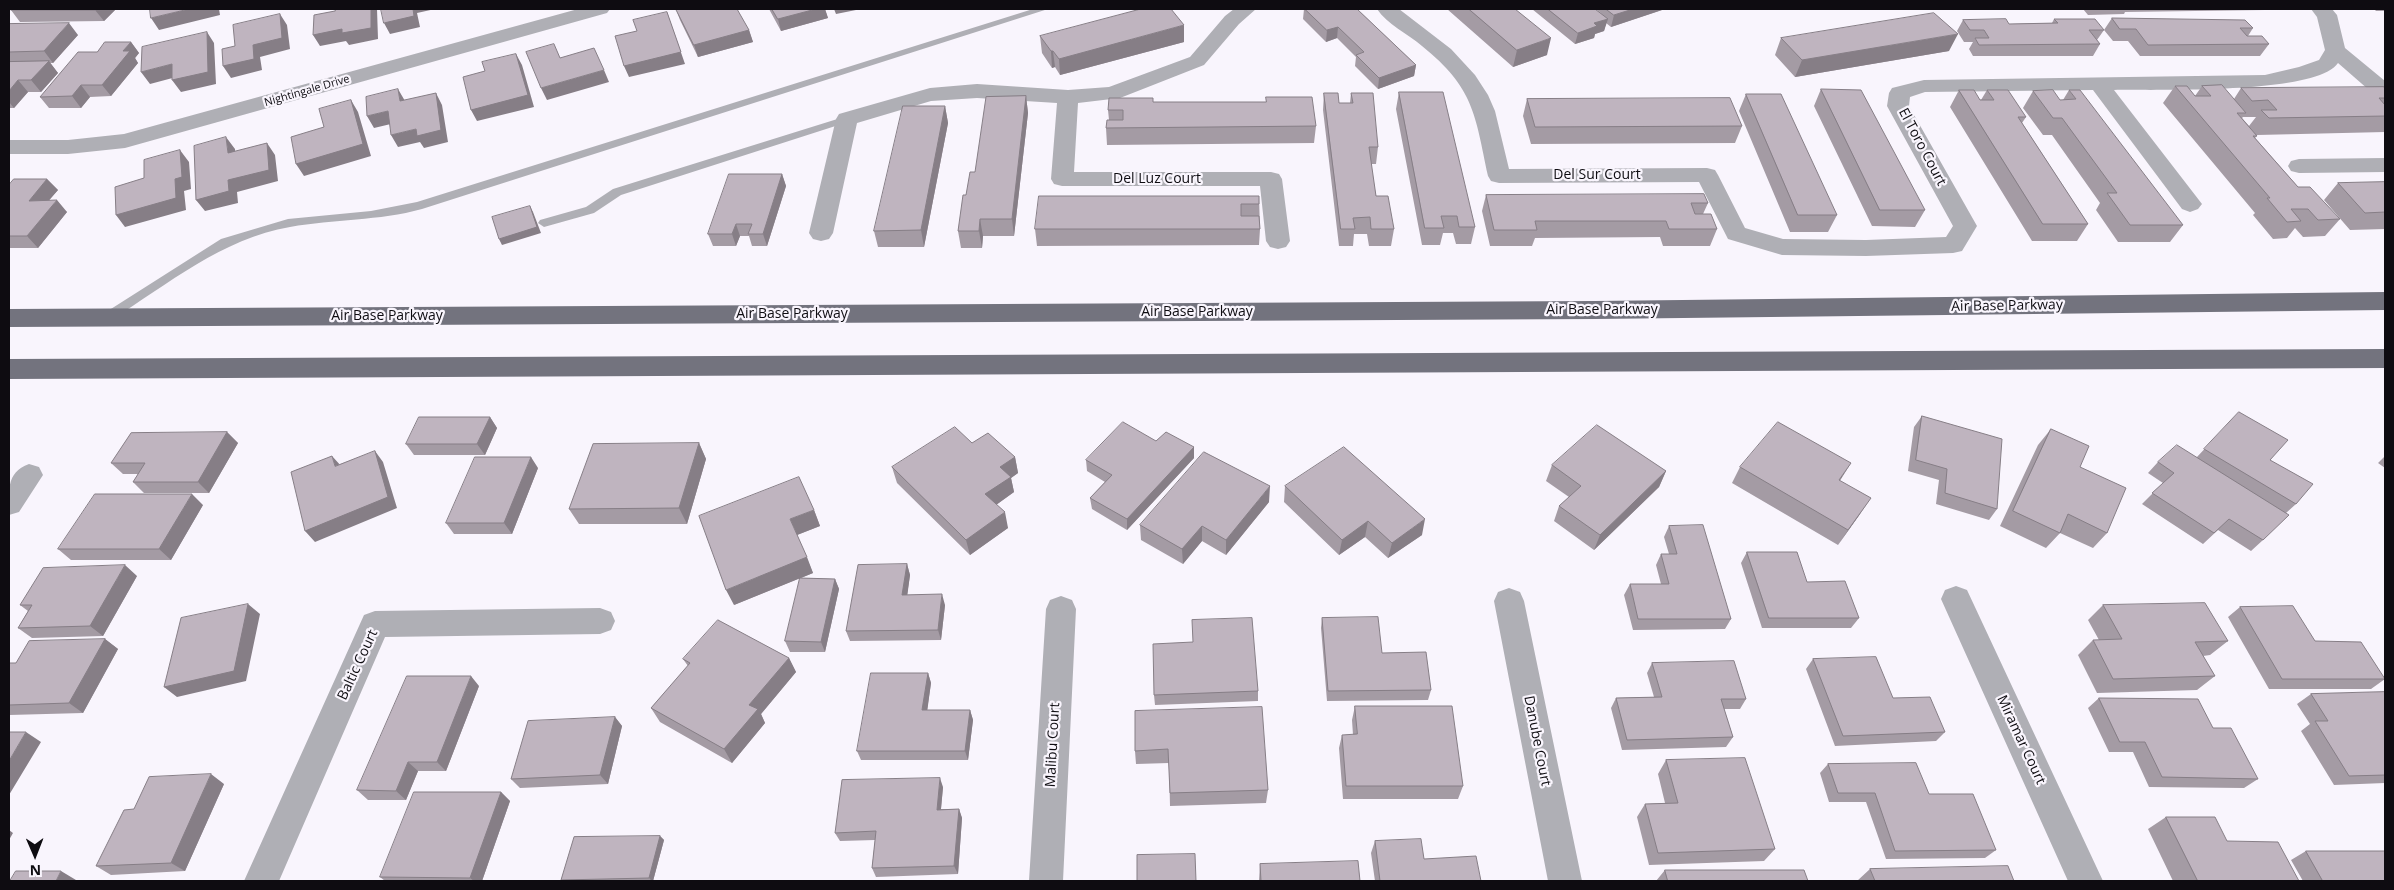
<!DOCTYPE html>
<html>
<head>
<meta charset="utf-8">
<style>
	body { margin:0 }
	#map { position:relative; width:2394px; height:890px; overflow:hidden; background:#f9f5fd; font-family:"Open Sans",sans-serif }
	canvas { display:block }
	.frame { position:absolute; inset:0; border:10px solid #0e0c11; pointer-events:none }
	.north { position:absolute; left:10px; top:830px; width:50px; height:50px; -webkit-text-stroke:4px #f9f5fd; paint-order:stroke; rotate:179deg; font-size:14px; font-weight:700; line-height:20px; text-align:center; color:#0e0c11 }
	.north::after { content:''; display:block; margin:auto; width:18px; height:22px; background:#0e0c11; clip-path:polygon(50% 0,100% 100%,50% 72%,0 100%) }
</style>
</head>
<body>
<div id="map">
<canvas width="2394" height="890"></canvas>
<div class="frame"></div>
<div class="north">N</div>
</div>
<script>
const g = document.querySelector('canvas').getContext('2d');
g.lineJoin = 'round';
function fillPath(path, color) { g.fillStyle = color; g.fill(path, 'evenodd'); }
function stroke(path, color, width, dash) { g.strokeStyle = color; g.lineWidth = width; g.lineCap = dash ? 'butt' : 'round'; g.setLineDash(dash || []); g.stroke(path); }
function label(font, color, halo, rows, align = 'center') {
  g.font = font + ' "Open Sans",sans-serif'; g.lineWidth = 4.5; g.setLineDash([]); g.textBaseline = 'middle'; g.strokeStyle = halo; g.fillStyle = color; for (const [text, x, y, turn = 0] of rows) {
    g.save(); g.translate(x, y); g.rotate((+turn || 0) * Math.PI / 180); g.textAlign = isNaN(turn) ? turn : align; if (halo) g.strokeText(text, 0, 0); g.fillText(text, 0, 0); g.restore();
  }
}
fillPath(new Path2D(`
	M1033,9H1048L422,209C379,221 334,219 290,227C223,238 167,285 111,320H103L101,317L103,314L221,239L288,219L371,211L417,202Z
	M847,116L851,117V121L621,195L594,213L544,227L538,223L540,220L586,207L613,189Z`), '#afafb5');
fillPath(new Path2D(`
	M578,9H610L607,13L125,148L68,154H9V140H68L124,134Z
	M1234,9H1256L1239,24L1204,65L1120,98L1078,103L1074,172H1271L1279,174L1282,179L1290,241L1286,247L1278,249L1270,247L1266,241L1260,186H1062L1054,184L1051,179L1057,103L977,98L931,101L857,123L833,233L829,239L821,241L813,239L809,233L836,119L839,114L930,88L977,84L1068,90L1109,87L1190,57L1225,16Z
	M1377,9H1399L1451,49L1475,75L1488,95L1495,111L1509,169L1707,168L1715,170L1718,175L1745,228L1783,239L1866,240L1946,237L1953,226L1887,106L1889,93L1892,88L1924,80L2265,75L2299,67L2319,60L2325,50L2317,17L2311,9H2332L2337,15L2345,48L2385,81V98L2377,97L2338,63C2317,95 2154,89 2114,90L2202,204L2198,209L2190,212L2182,209L2093,90L1925,92L1910,97L1909,106L1977,226L1962,251L1953,253L1866,256L1782,255L1728,239L1699,182L1499,183L1491,181L1488,176C1475,114 1474,88 1422,46C1408,34 1387,24 1377,9Z
	M2385,158V172L2299,173L2291,171L2288,166L2291,161L2299,159Z
	M29,464L39,467L43,475L19,512L9,515C9,494 5,472 29,464Z
	M1956,586L1967,590L2103,881H2068L1941,599L1945,590Z
	M1509,588L1520,592L1524,601L1582,881H1548L1494,601L1498,592Z
	M1061,596L1072,600L1076,609L1063,881H1029L1046,609L1050,600Z
	M600,608L611,612L615,621L611,630L600,634L385,637L279,881H244L364,615L375,611Z`), '#afafb5');
fillPath(new Path2D(`
	M2385,292V310L1595,319L9,327V309L1595,301Z
	M2385,349V368L9,379V359Z`), '#73737e');
fillPath(new Path2D(`
	M116,9L104,21L20,22L11,10Z
	M676,9L749,30L753,42L698,57L680,20Z
	M769,9H825L828,18L781,31Z
	M1304,9H1357L1416,65L1414,76L1378,89L1355,66L1356,57L1337,38L1326,42L1303,19Z
	M1447,9H1515L1547,55L1513,67Z
	M1532,9H1595L1602,14L1596,9H1665L1611,27L1606,23L1604,31L1595,34L1594,38L1575,44Z
	M2083,9H2266L2265,10L2125,12L2124,14L2088,15Z
	M2374,9H2385V11H2376Z
	M2112,18L2253,28L2248,36L2269,44L2260,56H2140L2128,41H2113L2104,30Z
	M2054,19L2104,30L2097,40L2100,44L2093,56H1973L1969,49L1973,42H1964L1957,31L1963,20L2009,24L2052,23Z
	M9,24L78,35L53,63H50L58,73L41,92H28L14,108H9Z
	M1040,36L1184,42L1060,75L1055,67L1052,68L1042,53Z
	M1781,38L1949,51L1795,77L1775,55Z
	M131,42L139,53L135,58L138,63L111,96L90,97L81,108H49L40,97L97,52Z
	M2175,86L2195,96L2202,86L2234,99L2241,88L2385,89V132L2257,135V136L2255,138L2298,187L2340,219L2325,236L2303,237L2295,228L2287,238L2273,239L2253,215L2255,213L2163,103ZM2243,117H2256L2249,126L2242,118Z
	M1821,89L1925,210L1915,227L1872,226L1814,106Z
	M1959,90L1981,100L1987,90L2026,117L2022,123L2088,224L2077,241H2032L1950,107Z
	M2069,90L2183,225L2170,242H2118L2096,210L2100,203L2052,135H2043L2023,108L2033,91L2060,100H2063Z
	M1399,92L1475,227L1471,244H1456L1453,233H1443L1440,245H1422L1396,109Z
	M1324,93L1339,103H1350L1351,93L1378,147L1376,164H1371L1376,196L1394,229L1391,246H1369L1367,234H1354L1353,246H1339L1323,110Z
	M1746,94L1837,215L1828,232H1790L1739,111Z
	M1026,96L1028,113L1014,236H983L982,248H961L958,231L966,195L975,172Z
	M1266,97L1316,126L1314,143L1107,145L1106,128L1109,120L1108,110L1153,102H1266Z
	M1527,99L1742,126L1735,143L1531,144L1523,116Z
	M945,106L948,123L924,247H878L874,231Z
	M782,174L786,186L767,246H752L749,236H740L736,246H713L708,234Z
	M47,179L58,190L49,200L67,212L38,248H9V185Z
	M2385,182V229L2350,230L2324,200L2338,183Z
	M1486,195L1708,203L1703,214L1717,229L1710,246H1663L1660,237L1535,238L1532,246H1490L1482,211Z
	M1259,196L1260,229L1259,245L1037,246L1035,229Z
	M2239,412L2270,460L2296,504L2286,513L2263,540L2251,551L2218,530L2203,544L2142,504L2163,483L2148,473L2158,462L2197,457Z
	M1922,416L1997,509L1989,520L1936,504L1939,480L1908,471L1914,427Z
	M490,417L497,428L485,455H414L406,444Z
	M2051,429L2080,467L2107,533L2093,548L2060,533L2046,548L2000,526L2038,445Z
	M227,432L238,443L209,493H144L133,482L138,474H123L111,463Z
	M1156,441L1194,447V458L1127,530L1092,509L1090,498L1105,482L1087,471L1086,460Z
	M699,443L706,459L687,524H579L569,509Z
	M972,443L1015,457L1018,473L1011,478L1014,492L996,505L1008,528L970,555L897,483L892,467Z
	M2385,456V468L2378,463Z
	M1552,465L1666,471L1659,487L1594,550L1554,521L1559,506L1569,497L1546,481Z
	M1740,467L1840,481L1860,514L1838,545L1732,483Z
	M538,468L512,534H454L446,523Z
	M1285,486L1422,535L1388,558L1365,537L1339,555L1284,502Z
	M1269,502L1226,555L1202,541L1183,564L1141,540L1140,525Z
	M203,505L171,560H71L58,549Z
	M814,510L820,526L797,535L813,573L801,578L835,579L839,589L825,652H790L785,641L800,578L734,605Z
	M1669,526L1731,619L1725,629L1633,630L1624,595L1630,584H1661L1656,565L1661,554H1669L1664,537Z
	M1747,552L1807,582L1859,618L1851,628H1762L1741,563Z
	M907,564L910,575L907,595L945,605L941,640L850,641L846,631Z
	M137,576L103,636L32,638L18,628L28,611L20,605Z
	M2103,605L2228,641L2210,655L2203,656L2215,676L2197,690L2097,693L2078,655L2093,640H2099L2088,620Z
	M2240,607L2315,641L2385,679L2371,689H2269L2228,617Z
	M1322,618L1431,690L1428,700L1327,701L1321,628Z
	M105,639L118,649L83,713L9,715V663H16Z
	M1192,642L1258,691V701L1155,705L1154,695Z
	M789,658L796,672L761,714L765,723L732,763L660,722L651,708L688,666L683,659Z
	M1813,659L1893,698L1945,732L1936,741L1835,746L1806,669Z
	M1652,663L1746,699L1740,709H1724L1733,737L1726,747L1622,750L1611,708L1616,698L1654,697L1647,673Z
	M928,673L931,683L927,710H970L973,720L968,760H861L857,751Z
	M479,686L446,771H418L406,800H368L357,790Z
	M2385,692V783L2334,785L2301,731L2310,724L2297,704L2311,694Z
	M2099,698L2213,728L2258,779L2244,788L2149,787L2133,752H2109L2088,708Z
	M1355,706L1463,786L1458,799H1343L1339,748L1342,735H1353L1352,720Z
	M1135,711L1268,790L1266,803L1170,806L1169,763L1136,764L1135,751Z
	M615,717L622,726L608,784L520,788L511,779Z
	M1666,760L1775,849L1764,861L1649,865L1637,817L1645,804L1665,803L1658,774Z
	M1828,764L1929,794L1996,850L1985,858L1886,859L1866,802H1829L1820,773Z
	M224,784L185,871L111,875L96,866L134,809Z
	M943,787L941,809H959L962,818L958,874L876,877L872,868L875,840L840,841L835,833Z
	M501,792L510,801L482,881H385L380,877Z
	M2166,817L2227,841L2299,881H2173L2148,829Z
	M660,836L664,840L653,881H563L561,880Z
	M1375,841L1424,859L1481,881H1375L1371,853Z
	M2306,851L2385,881H2303L2291,860Z
	M1260,864L1360,881H1259Z
	M1870,869L2014,881H1857Z
	M1665,870L1808,881H1656Z`), '#a49ba4');
fillPath(new Path2D(`
	M96,9H116L104,21L95,10Z
	M189,9H219L220,15L159,30L151,18Z
	M371,9H377L378,39L349,45L346,41L320,46L313,35Z
	M413,9H435L417,13L420,27L390,34L384,23Z
	M816,9H825L828,18L781,31L778,19Z
	M834,9H861L836,14Z
	M1633,9H1665L1611,27L1614,15Z
	M667,12L685,64L629,77L624,66Z
	M280,14L287,25L290,49L260,57L262,70L231,78L223,66L253,45Z
	M1608,19L1604,31L1595,34L1594,38L1575,44L1578,33L1594,23Z
	M69,23L78,35L53,63L44,51Z
	M1184,25V42L1060,75L1059,59Z
	M1338,27L1337,38L1326,42L1327,30Z
	M749,30L753,42L698,57L694,45Z
	M207,32L214,43L216,84L181,92L172,80Z
	M1958,34L1949,51L1795,77L1802,60Z
	M1551,38L1547,55L1513,67L1517,50Z
	M131,42L139,53L135,58L138,63L111,96L102,85L123,51Z
	M1051,51H1053L1055,67L1052,68Z
	M516,54L522,65L534,107L477,121L471,110Z
	M49,61L58,73L41,92L31,80Z
	M172,64L180,76L150,84L141,72Z
	M1416,65L1414,76L1378,89L1379,78Z
	M604,70L609,82L547,100L541,88Z
	M18,80L28,92L14,108L9,102V91Z
	M81,85L90,97L81,108L72,96Z
	M398,89L405,101H400Z
	M436,93L442,105L448,142L424,148L420,142L398,147L391,135L416,129Z
	M1026,96L1028,113L1014,236L1012,219Z
	M351,100L358,112L371,156L304,176L296,164Z
	M945,106L948,123L924,247L921,230Z
	M388,111L395,123L374,128L367,116Z
	M226,137L235,149L236,165L228,153Z
	M267,143L275,155L278,181L237,192L238,203L205,211L196,200L228,180Z
	M180,150L189,162L191,189L184,191L186,210L125,227L116,215Z
	M782,174L786,186L767,246L763,234Z
	M47,179L58,190L39,212L29,201Z
	M57,200L67,212L38,248L27,236Z
	M530,206L533,212L541,233L502,245L499,239Z
	M980,219L983,236L982,248L979,231Z
	M736,224L740,236L736,246L732,234Z
	M490,417L497,428L485,455L477,444Z
	M227,432L238,443L209,493L198,482Z
	M699,443L706,459L687,524L679,508Z
	M1194,447V458L1127,530V519Z
	M375,451L383,462L397,508L315,542L305,531Z
	M332,456L342,467L335,466Z
	M531,457L538,468L512,534L504,523Z
	M1015,457L1018,473L1011,478L1014,492L989,510L985,494L1000,467Z
	M1851,463L1841,479L1829,496L1839,480Z
	M1666,471L1659,487L1594,550L1600,535Z
	M1270,486L1269,502L1226,555V540Z
	M192,494L203,505L171,560L159,549Z
	M1871,498L1860,514L1838,545L1848,530Z
	M814,510L820,526L797,535L790,519Z
	M1005,512L1008,528L970,555L966,540Z
	M1425,519L1422,535L1388,558L1392,543Z
	M1368,521L1365,537L1339,555L1342,540Z
	M1202,526V541L1183,564L1182,549Z
	M807,557L813,573L734,605L726,590Z
	M907,564L910,575L906,605L902,595Z
	M125,565L137,576L103,636L90,626Z
	M835,579L839,589L825,652L821,642Z
	M942,594L945,605L941,640L938,630Z
	M248,604L260,614L246,681L177,697L164,687Z
	M105,639L118,649L83,713L69,703Z
	M789,658L796,672L761,714L765,723L732,763L724,749L749,705Z
	M928,673L931,683L926,720L922,710Z
	M471,676L479,686L446,771L437,762Z
	M970,710L973,720L968,760L965,751Z
	M615,717L622,726L608,784L600,775Z
	M26,732L41,742L9,795V761Z
	M408,762L418,771L406,800L396,791Z
	M211,774L224,784L185,871L171,863Z
	M940,778L943,787L940,819L937,810Z
	M501,792L510,801L482,881H474L470,878Z
	M959,809L962,818L958,874L954,866Z
	M9,830L13,833L9,840Z
	M660,836L664,840L653,881H652L649,878Z
	M61,871L76,880V881H56Z`), '#867e86');
const building = new Path2D(`
	M12,9H96L95,10H11Z
	M150,9H189L151,18Z
	M335,9H371V28L342,33V29L313,35L314,15L335,11Z
	M381,9H413L414,16L384,23Z
	M676,9H737L749,30L694,45Z
	M772,9H816L778,19Z
	M1141,9H1171L1184,25L1059,59L1053,51H1051L1040,36Z
	M1305,9H1357L1416,65L1379,78L1356,55L1364,52L1338,27L1327,30Z
	M1469,9H1515L1551,38L1517,50Z
	M1548,9H1595L1608,19L1594,23L1597,26L1578,33Z
	M1606,9H1633L1614,15Z
	M667,12L681,52L624,66L615,36L637,31L633,20Z
	M1934,13L1958,34L1802,60L1781,38Z
	M280,14L282,38L253,45L254,59L223,66L222,49L235,46L233,25Z
	M2112,18L2245,20L2253,28H2240L2247,36H2262L2269,44L2148,45L2136,29H2120Z
	M2006,19L2009,24L2058,23L2054,19H2095L2104,30H2089L2100,44L1979,45L1975,38H1989L1984,30H1970L1963,20Z
	M69,23L44,51L9,52V24Z
	M207,32L208,72L172,80V64L141,72L142,47Z
	M105,42H131L123,51H130L102,85H81L72,96L40,97L78,52H97Z
	M554,44L560,58L594,48L604,70L541,88L526,52Z
	M516,54L528,95L471,110L463,77L485,71L482,62Z
	M49,61L31,80H18L9,91V62Z
	M2222,85L2246,113H2237L2257,136H2253L2298,187H2310L2340,219L2318,220L2308,209H2291L2301,221L2287,222L2267,198H2270L2175,86H2187L2195,96H2211L2202,86Z
	M2384,87L2385,89V98H2379L2385,105V116L2269,118L2261,110H2277L2268,100L2252,101L2241,88Z
	M398,89L400,101L436,93L441,130L417,136L416,129L391,135L388,111L367,116L366,97Z
	M1821,89L1861,90L1925,210H1880Z
	M1959,90H1974L1980,100H1994L1987,90H2008L2026,117H2018L2088,224H2043Z
	M2053,90L2060,100L2076,99L2069,90H2080L2183,225H2130L2107,193H2117L2062,118H2053L2033,91Z
	M1399,92H1443L1475,227H1459L1457,216H1441L1444,228H1425Z
	M1324,93H1338L1339,103H1353L1351,93H1373L1378,147H1369L1376,196H1388L1394,229H1371L1370,217L1353,218L1355,229H1341Z
	M1746,94H1781L1837,215H1798Z
	M1026,96L1012,219H980L979,231H958L963,195H966L970,172H975L986,97Z
	M1266,97H1312L1316,126L1106,128L1107,120H1123V110H1108L1109,98H1153V102H1266Z
	M1730,98L1742,126L1535,127L1527,99Z
	M351,100L363,144L296,164L291,137L324,127L319,109Z
	M903,106H945L921,230L874,231Z
	M226,137L228,153L267,143L269,170L228,180L229,191L196,200L194,146Z
	M180,150L182,177L175,179L176,198L116,215L115,187L144,178V160Z
	M729,174H782L763,234H748L752,224H736L732,234H708Z
	M14,179H47L29,201L57,200L27,236H9V185Z
	M2385,182V212L2365,213L2338,183Z
	M1704,194L1708,203H1691L1695,214H1711L1717,229H1669L1666,221H1535L1537,230H1494L1486,195Z
	M1039,196H1259V204H1241V216H1259L1260,229H1035Z
	M530,206L537,227L499,239L492,217Z
	M2239,412L2288,440L2270,460L2313,484L2296,504L2204,449Z
	M1922,416L2002,439L1997,509L1945,493L1947,469L1916,460Z
	M419,417H490L477,444H406Z
	M1123,422L1156,441L1166,432L1194,447L1127,519L1090,498L1112,475L1086,460Z
	M1778,422L1851,463L1839,480L1871,498L1848,530L1740,467Z
	M1597,425L1666,471L1600,535L1559,506L1581,486L1552,465Z
	M955,427L972,443L988,433L1015,457L1000,467L1011,477L985,494L1005,512L966,540L892,467Z
	M2051,429L2089,446L2080,467L2126,488L2107,533L2068,514L2060,533L2013,511Z
	M227,432L198,482H133L145,463H111L131,433Z
	M699,443L679,508L569,509L593,444Z
	M2177,445L2289,515L2263,540L2229,519L2214,533L2152,493L2174,473L2158,462Z
	M1344,447L1425,519L1392,543L1368,521L1342,540L1285,486Z
	M375,451L388,497L305,531L291,472L332,456L335,466Z
	M1204,452L1270,486L1226,540L1202,526L1182,549L1140,525Z
	M475,457H531L504,523H446Z
	M799,477L814,510L790,519L807,557L726,590L699,516Z
	M95,494H192L159,549H58Z
	M1703,525L1731,619H1638L1630,584H1669L1661,554H1677L1669,526Z
	M1747,552H1797L1807,582L1845,581L1859,618H1769Z
	M907,564L902,595L942,594L938,630L846,631L858,565Z
	M125,565L90,626L18,628L32,605H20L43,568Z
	M800,578L835,579L821,642L785,641Z
	M2205,603L2228,641L2195,642L2215,676L2113,679L2093,640L2122,639L2103,605Z
	M248,604L234,671L164,687L181,618Z
	M2293,606L2315,641L2361,642L2385,679H2282L2240,607Z
	M1378,617L1382,653L1426,652L1431,690L1328,691L1322,618Z
	M1252,618L1258,691L1154,695L1153,644L1193,642L1192,620Z
	M718,620L789,658L749,705L758,709L724,749L651,708L690,663L683,659Z
	M105,639L69,703L9,705V663H16L29,641Z
	M1876,657L1893,698L1930,697L1945,732L1843,736L1813,659Z
	M1734,661L1746,699H1721L1733,737L1627,740L1616,698L1662,697L1652,663Z
	M871,673H928L922,710H970L965,751H857Z
	M407,676H471L437,762H408L396,791L357,790Z
	M2385,692V775L2349,776L2315,721H2328L2311,694Z
	M2099,698L2198,699L2213,728H2231L2258,779L2162,777L2145,742H2120Z
	M1355,706H1452L1463,786H1346L1342,735L1357,734Z
	M1262,707L1268,790L1170,793L1168,749L1135,751V711Z
	M615,717L600,775L511,779L528,721Z
	M9,732H26L9,761Z
	M1745,758L1775,849L1658,853L1645,804L1678,803L1666,760Z
	M1916,763L1929,794H1973L1996,850L1895,851L1875,793H1838L1828,764Z
	M211,774L171,863L96,866L124,810L134,809L149,777Z
	M940,778L937,810L959,809L954,866L872,868L876,831L835,833L842,780Z
	M414,792H501L470,878L380,877Z
	M2166,817H2215L2227,841L2278,842L2299,881H2198Z
	M660,836L649,878L561,880L574,837Z
	M1421,839L1424,859L1476,856L1481,881H1380L1375,841Z
	M2306,851H2385V881H2323Z
	M1195,854L1196,881H1137V855Z
	M1358,861L1360,881H1261L1260,864Z
	M2008,866L2014,881H1875L1870,869Z
	M1665,870H1804L1808,881H1668Z
	M16,871H61L56,881H10Z`);
fillPath(building, '#bfb4bf');
stroke(building, '#867e86', 1);
label('11px', '#0e0c11', '#f9f5fd', [
	["Nightingale Drive",307,91,-16]
]);
label('14px', '#0e0c11', '#f9f5fd', [
	["El Toro Court",1922,147,62],
	["Del Sur Court",1597,175],
	["Del Luz Court",1157,179],
	["Air Base Parkway",2007,306,-1],
	["Air Base Parkway",1602,310],
	["Air Base Parkway",1197,312],
	["Air Base Parkway",792,314],
	["Air Base Parkway",387,316],
	["Baltic Court",358,665,-65],
	["Miramar Court",2021,740,65],
	["Danube Court",1537,741,79],
	["Malibu Court",1053,745,-87]
]);
</script>
</body>
</html>
